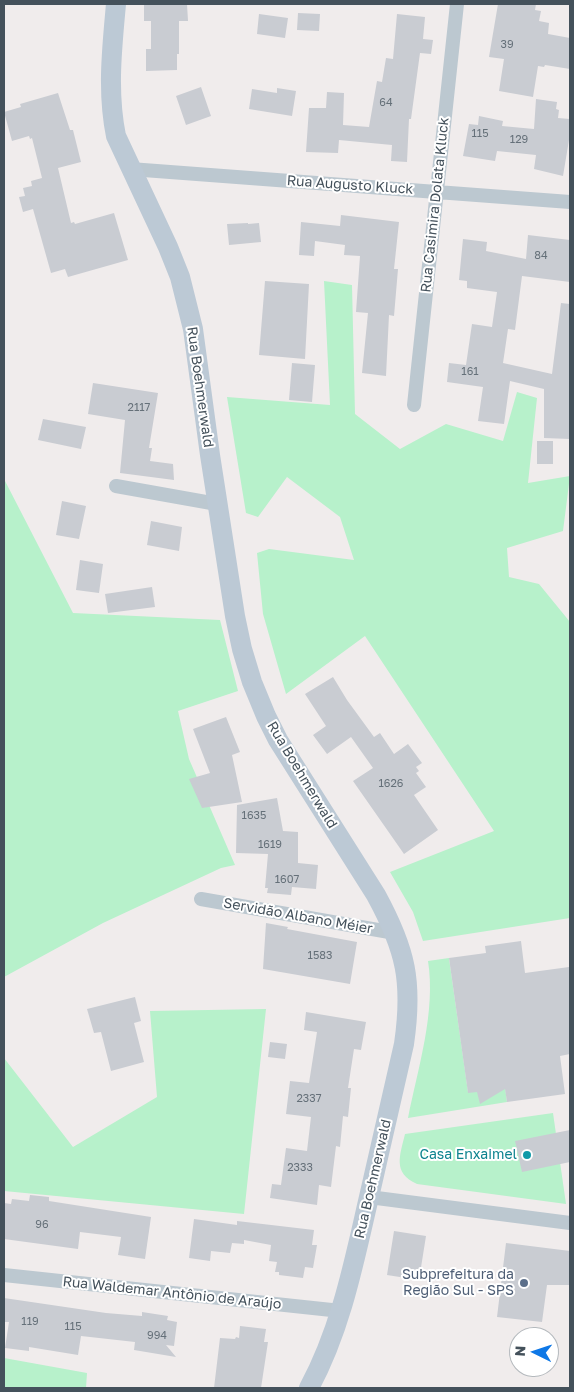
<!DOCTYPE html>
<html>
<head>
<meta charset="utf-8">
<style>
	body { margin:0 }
	#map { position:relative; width:574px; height:1392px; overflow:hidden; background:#f0ecec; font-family:"Golos Text",sans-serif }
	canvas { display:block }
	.frame { position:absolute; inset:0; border:5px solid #44515b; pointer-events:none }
	.north { position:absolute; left:509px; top:1327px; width:50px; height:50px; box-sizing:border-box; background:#fff; border:1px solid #b4b9bd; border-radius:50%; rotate:274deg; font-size:14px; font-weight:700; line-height:20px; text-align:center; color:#44515b }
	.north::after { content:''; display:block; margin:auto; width:18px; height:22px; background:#0f78e6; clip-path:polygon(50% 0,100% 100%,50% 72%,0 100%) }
</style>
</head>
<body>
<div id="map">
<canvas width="574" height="1392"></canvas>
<div class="frame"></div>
<div class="north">N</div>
</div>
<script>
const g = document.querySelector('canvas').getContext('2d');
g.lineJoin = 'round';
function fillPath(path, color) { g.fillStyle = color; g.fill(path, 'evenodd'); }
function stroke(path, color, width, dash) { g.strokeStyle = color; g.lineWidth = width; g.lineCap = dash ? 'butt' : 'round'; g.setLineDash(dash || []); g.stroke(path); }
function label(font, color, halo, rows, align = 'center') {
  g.font = font + ' "Golos Text",sans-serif'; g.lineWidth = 4; g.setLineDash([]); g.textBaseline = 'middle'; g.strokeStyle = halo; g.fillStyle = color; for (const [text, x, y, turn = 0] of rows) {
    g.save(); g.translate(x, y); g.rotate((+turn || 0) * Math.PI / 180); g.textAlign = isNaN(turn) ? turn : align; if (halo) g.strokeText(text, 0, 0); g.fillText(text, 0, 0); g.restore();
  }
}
fillPath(new Path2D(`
	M324,281L352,285L355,414L400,449L446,424L503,441L517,392L537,398L528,483L570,476L563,531L507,548L509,577L539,584L570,622V918L423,941L413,912L390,872L494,831L365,636L286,694L263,614L257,553L269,549L354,560L340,517L287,477L258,517L246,513L227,397L330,405Z
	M4,479L73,613L220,620L238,691L178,711L189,759L235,865L221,868L103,923L4,977Z
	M449,958L468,1092L505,1087L507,1102L408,1118C418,1068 436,1012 428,961Z
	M266,1009L244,1214L4,1191V1058L73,1147L157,1097L150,1011Z
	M553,1113L566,1204L417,1184C392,1173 400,1155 405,1134Z
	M4,1358L87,1373L86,1388H4Z`), '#b7f1cb');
fillPath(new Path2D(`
	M144,4H187L188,21H179V54H177V70L146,71V49H151V21H144Z
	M498,4H536L535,10L541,11L539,21L549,23L548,34L570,38V69L545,65L544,67L538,66L533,97L499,91L504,59L489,57Z
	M298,13L320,14L319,31L297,30Z
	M259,14L288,18L285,38L257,34Z
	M397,14L425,17L423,39L433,40L431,54L420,53L411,119H409L407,162L391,161L392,145L339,140L338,153L306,152L309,108H326L327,92L344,93L343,125L369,127L377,81L382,82L386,58L393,59Z
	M201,87L211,116L186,125L176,96Z
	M277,88L296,91L292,116L249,109L252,89L277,93Z
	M58,93L70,130H73L81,162L58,168L71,223L74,222L75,224L114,213L128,260L68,277L65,269L51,273L33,209L23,212L19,197L25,196L23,188L32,186L31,181L42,178L32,138L30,139L29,136L12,141L4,112L21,107L20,104Z
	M536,99L557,102L556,109L559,110L558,118L570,119V134L563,176L534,169L536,155L497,151L495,161L463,156L469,124L478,125L479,116L503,121L502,126L534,129Z
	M341,215L399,222L394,269H398L394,316L389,315L386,376L362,373L368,313L356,312L360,256L344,255L345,245L315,241L314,256L299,255L301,222L340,226Z
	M248,223V224L259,223L261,242L229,245L227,224Z
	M528,235L570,240V282L522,276L515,330L508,329L503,363L552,374L561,303L570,304V439L544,438V389L510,381L504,424L478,421L483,387L447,382L449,363L466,365L472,324L492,327L497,292L467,288V281L459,280L463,239L487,242L486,251L526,259Z
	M265,281L309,284L305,359L259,355Z
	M292,363L315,365L312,402L289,400Z
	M93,383L158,393L149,448H152L150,461L173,464L174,480L120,473L125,420L88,414Z
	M43,419L86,427L81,449L38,440Z
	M537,441H553V464H537Z
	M62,501L86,506L79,539L56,535Z
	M151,521L182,527L179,551L147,545Z
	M80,560L103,564L99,593L76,590Z
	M152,587L155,607L108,613L105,594Z
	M333,677L347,700L374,737L380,733L394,754L408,744L422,763L416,767L419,771L416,773L426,787L414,795L438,830L404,854L353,781L373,768L351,737L327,754L313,735L326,726L305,694Z
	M226,717L240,752L232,755L242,802L202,808L189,779L210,773L193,729Z
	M277,798L283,831L298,832V863L318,865L316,889L292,887L291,895L267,893L268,888H265L268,854L236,853L237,805Z
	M266,923L288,927L287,929L357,942L350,984L263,969Z
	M521,941L525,973L569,967L570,979V1054L560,1056L565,1094L507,1102L505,1089L480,1104L477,1092L468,1093L449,958L486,953L485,946Z
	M135,997L141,1021L134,1023L144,1062L111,1071L101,1032L94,1033L87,1009Z
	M306,1012L366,1022L361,1050L354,1049L348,1088H351L348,1117L343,1116L340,1147L336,1146L331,1187L319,1185L317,1205L270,1198L272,1184L281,1185L286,1148L307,1151L311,1117L286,1114L290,1081L309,1083L317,1032L304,1030Z
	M270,1042L287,1044L285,1059L268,1057Z
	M570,1130V1162L522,1172L515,1141Z
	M30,1195L49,1197V1201L151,1217L145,1259L118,1255L121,1237L80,1232L78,1249L4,1239V1203L11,1204L12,1199L29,1201Z
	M194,1219L237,1225V1221L314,1230L312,1245H317L313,1268L305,1267L303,1278L279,1275V1272H275L277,1262L269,1261L271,1245L244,1240V1244L232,1243L230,1253L211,1251L210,1261L189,1258Z
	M394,1231L426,1236L419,1280L387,1275Z
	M506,1243L570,1251V1285H547L542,1322L497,1317Z
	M4,1298L106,1313L142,1316V1312L168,1316L167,1320L177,1322L174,1346L166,1345L176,1357L134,1350L135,1342L81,1336L78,1355L29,1347V1351L5,1348L9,1322H4Z
	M240,1326L266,1329L264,1342H268L261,1388H214L220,1338L235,1339L236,1337L239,1338Z`), '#c9ccd2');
stroke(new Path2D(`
	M130,169L570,202
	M414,405L457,4
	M116,486L217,504
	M201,899L395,933
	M369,1197L570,1223
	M4,1275L341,1311`), '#bcc8d0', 14);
stroke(new Path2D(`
	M116,4C112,48 107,92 116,136L168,247L180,277L193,329L210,455L235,616L242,649L252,682L266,716L278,740L376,895C406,950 413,982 404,1044C392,1095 381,1146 369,1197C354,1262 341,1329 309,1388`), '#bcc9d5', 20);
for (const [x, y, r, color] of [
	[527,1155,5,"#0f9aa8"],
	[524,1283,5,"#5c6f8a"]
]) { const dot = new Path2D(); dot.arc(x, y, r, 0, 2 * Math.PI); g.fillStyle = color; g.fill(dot); stroke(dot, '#fff', 2); }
label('11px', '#657079', null, [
	["39",507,45],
	["64",386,103],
	["115",480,134],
	["129",519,140],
	["84",541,256],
	["161",470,372],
	["2117",139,408],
	["1626",391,784],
	["1635",254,816],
	["1619",270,845],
	["1607",287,880],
	["1583",320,956],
	["2337",309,1099],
	["2333",300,1168],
	["96",42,1225],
	["119",30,1322],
	["115",73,1327],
	["994",157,1336]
]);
label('14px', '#44515b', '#fff', [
	["Rua Augusto Kluck",350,185,4],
	["Rua Casimira Dolata Kluck",435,205,-84],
	["Rua Boehmerwald",200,387,82],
	["Rua Boehmerwald",302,775,59],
	["Servidão Albano Méier",298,916,10],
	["Rua Boehmerwald",373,1179,-77],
	["Rua Waldemar Antônio de Araújo",172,1293,6]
]);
label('14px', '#0d838f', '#fff', [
	["Casa Enxaimel",517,1155]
], 'right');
label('14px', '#4e5e75', '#fff', [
	["Subprefeitura da",514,1275],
	["Região Sul - SPS",514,1291]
], 'right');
</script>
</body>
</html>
